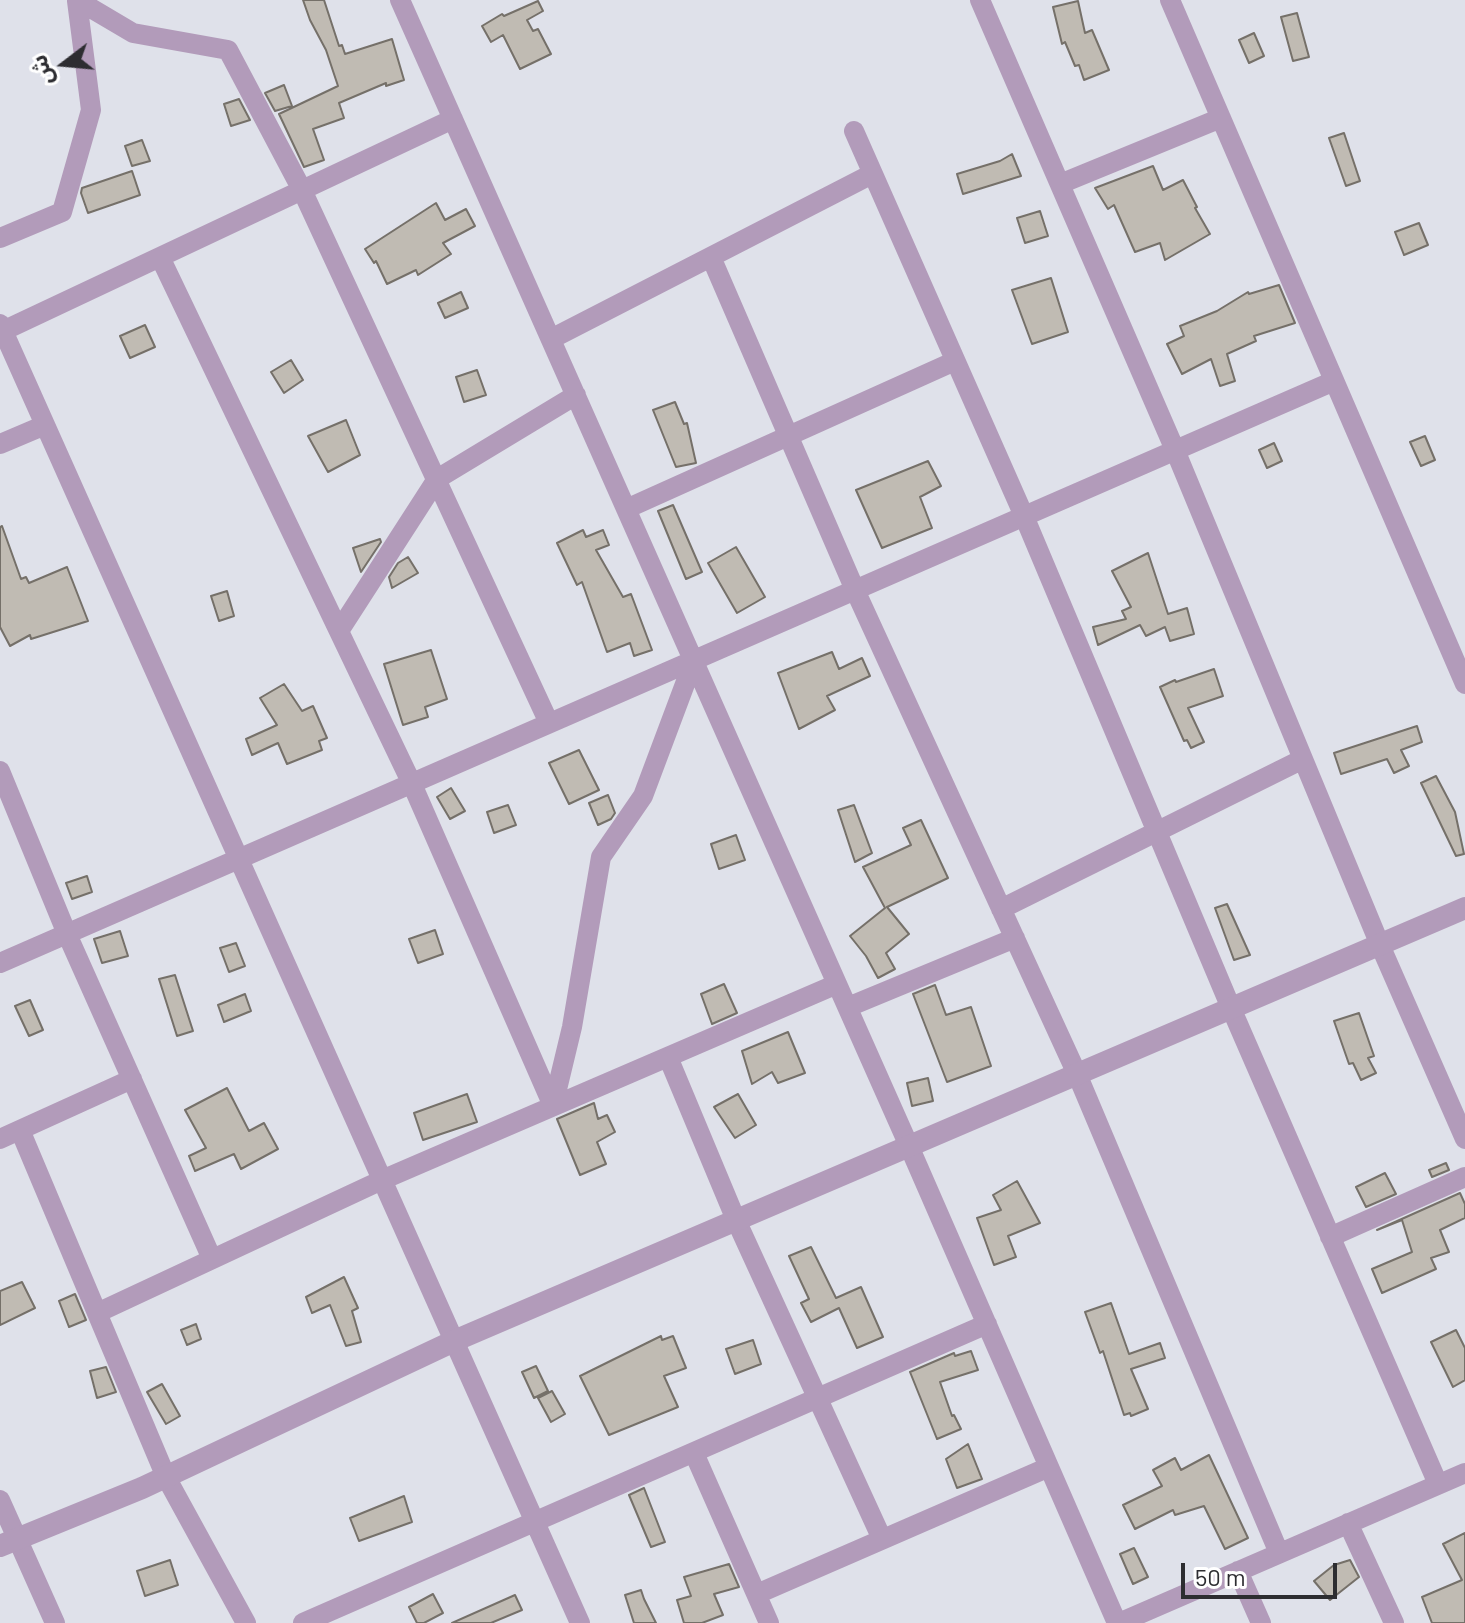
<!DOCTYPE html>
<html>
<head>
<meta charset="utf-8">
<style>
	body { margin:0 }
	#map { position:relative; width:1465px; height:1623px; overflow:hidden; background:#dfe1ea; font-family:Barlow,"Noto Sans Arabic",sans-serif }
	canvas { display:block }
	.north { position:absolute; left:24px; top:24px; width:80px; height:80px; -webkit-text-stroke:6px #fff; paint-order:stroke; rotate:254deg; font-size:22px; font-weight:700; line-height:32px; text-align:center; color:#2d2d31 }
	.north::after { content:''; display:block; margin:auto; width:28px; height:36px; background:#2d2d31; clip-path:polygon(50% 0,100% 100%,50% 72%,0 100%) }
	.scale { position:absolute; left:1181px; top:1563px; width:156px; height:36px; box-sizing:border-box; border:4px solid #2d2d31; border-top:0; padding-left:10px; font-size:24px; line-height:28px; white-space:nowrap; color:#2d2d31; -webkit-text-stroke:6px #fff; paint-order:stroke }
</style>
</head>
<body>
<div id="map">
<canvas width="1465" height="1623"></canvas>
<div class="north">ش</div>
<div class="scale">50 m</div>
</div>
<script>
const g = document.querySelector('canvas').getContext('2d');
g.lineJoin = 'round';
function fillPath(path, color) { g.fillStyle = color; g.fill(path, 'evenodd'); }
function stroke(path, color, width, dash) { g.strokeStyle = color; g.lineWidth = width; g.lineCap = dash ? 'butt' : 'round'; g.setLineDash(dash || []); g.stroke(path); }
const building = new Path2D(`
	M303,0H324L339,46L342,45L345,54L392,39L404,80L386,86V83L339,103L344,118L313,129L324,160L304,167L279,114L338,86L326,50L310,20Z
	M538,1L543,11L527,20L533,31L538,29L551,54L520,69L503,35L491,42L482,26L502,14L504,16Z
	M1078,1L1085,33L1092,30L1109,70L1084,80L1079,65L1075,66L1065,42L1062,44L1053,7Z
	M1297,13L1309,57L1293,61L1281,17Z
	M1254,33L1264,56L1249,63L1239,40Z
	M284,85L292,106L275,111L265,93Z
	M239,99L250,120L231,126L224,104Z
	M1344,133L1360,181L1346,186L1329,138Z
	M142,140L150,161L132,166L125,146Z
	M1012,154L1021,176L963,194L957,174L1000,161Z
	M1153,166L1163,190L1183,180L1197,207L1195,208L1210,234L1165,260L1160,243L1135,252L1114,205L1108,209L1095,188Z
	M132,171L140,195L88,213L81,193L82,188Z
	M436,203L445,220L466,209L475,226L443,243L451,254L418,275L416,270L387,284L376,261L374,263L365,249Z
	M1040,211L1048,236L1025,243L1017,218Z
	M1419,223L1428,245L1404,255L1395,232Z
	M1051,278L1068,332L1032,344L1012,290Z
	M1279,285L1295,323L1254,336L1256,341L1227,354L1235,381L1220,386L1211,359L1182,374L1167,344L1184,336L1180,326L1217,311L1248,292L1249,294Z
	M461,292L468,308L445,318L438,303Z
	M145,325L155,347L130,358L120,336Z
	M291,360L303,380L284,393L271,372Z
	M477,370L486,395L464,402L456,377Z
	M675,402L684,424L687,423L696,463L676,467L653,410Z
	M346,420L360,455L328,472L308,436Z
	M1425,436L1435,460L1421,466L1410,442Z
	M1274,443L1282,461L1267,468L1259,450Z
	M928,461L941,486L920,497L932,528L882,548L856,490Z
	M673,505L702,572L686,579L658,511Z
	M2,526L21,579L26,577L29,583L67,567L88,621L31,639L30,635L10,646L0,627V527Z
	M583,530L586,537L603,530L609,545L596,550L623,597L631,594L652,650L634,656L630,643L607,652L582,582L577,585L557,543Z
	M380,539L381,542L361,572L353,548Z
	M736,547L765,597L737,613L708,563Z
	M1148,553L1168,614L1187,608L1194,634L1170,641L1165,627L1146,636L1140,625L1098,645L1093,627L1126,619L1122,611L1131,607L1112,571Z
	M408,557L418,573L392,588L389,577L398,563Z
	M227,591L234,616L219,621L211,596Z
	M431,650L447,699L425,707L428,717L403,725L384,664Z
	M832,652L839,669L862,658L870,676L827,696L835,710L799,729L778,673Z
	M1214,669L1223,696L1188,708L1204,742L1191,748L1187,740L1184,741L1160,687L1175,680L1176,682Z
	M284,684L302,711L313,706L327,738L319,741L322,750L287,764L278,743L252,755L246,739L277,725L260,698Z
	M1417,726L1422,742L1401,750L1409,766L1394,773L1387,759L1341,774L1334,753Z
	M579,750L599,790L569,804L549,763Z
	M1436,776L1455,812L1464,854L1456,856L1421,783Z
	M451,788L465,811L450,819L437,797Z
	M608,795L615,813L611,819L598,825L589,803Z
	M508,805L516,825L494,833L487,812Z
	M854,805L872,853L855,862L838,810Z
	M921,820L948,878L887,907L909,934L886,953L895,969L878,978L866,956L850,936L885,908L863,867L911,845L903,828Z
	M736,835L745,860L719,869L711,844Z
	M87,876L92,892L72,899L66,883Z
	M1227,904L1250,955L1234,960L1215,908Z
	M435,930L443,954L418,963L409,939Z
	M120,931L128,956L102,963L94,939Z
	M236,943L245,966L229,972L220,948Z
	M175,975L193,1031L177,1036L159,979Z
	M724,984L737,1013L712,1024L701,994Z
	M935,985L946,1015L971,1007L991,1066L947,1082L913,994Z
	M245,994L251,1011L224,1022L218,1005Z
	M30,1000L43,1030L29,1036L15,1006Z
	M1359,1013L1374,1056L1368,1058L1376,1073L1361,1080L1353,1063L1349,1064L1334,1021Z
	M788,1032L805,1073L778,1083L772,1072L752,1084L742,1051Z
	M928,1078L933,1101L912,1106L907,1083Z
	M227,1088L249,1131L264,1123L278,1149L241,1169L234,1154L195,1171L189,1156L206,1148L185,1110Z
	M467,1094L477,1122L423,1140L414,1113Z
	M738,1094L756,1125L735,1138L714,1107Z
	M594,1103L598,1119L607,1115L615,1132L597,1142L606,1164L580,1175L557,1119Z
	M1446,1163L1449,1170L1432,1177L1429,1170Z
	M1385,1173L1396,1194L1366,1207L1356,1187Z
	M1017,1181L1040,1223L1008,1236L1016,1257L994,1265L977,1218L1001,1210L993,1195Z
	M1460,1193L1465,1204V1218L1440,1230L1449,1252L1431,1258L1436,1269L1382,1293L1372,1269L1412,1252L1402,1220L1377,1230Z
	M811,1247L836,1298L861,1287L883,1337L857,1348L839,1308L811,1322L801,1303L809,1299L789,1256Z
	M344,1277L358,1308L352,1311L361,1342L346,1346L330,1305L312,1313L306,1297Z
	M22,1282L35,1308L0,1325V1291Z
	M75,1294L86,1320L69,1327L59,1301Z
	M1111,1303L1129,1354L1160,1343L1165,1358L1131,1369L1148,1409L1131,1416L1130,1413L1124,1415L1103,1351L1100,1353L1085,1312Z
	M196,1324L201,1339L187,1345L181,1330Z
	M1456,1330L1465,1348V1380L1453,1387L1431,1342Z
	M661,1336L662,1340L673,1336L686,1368L664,1376L678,1407L609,1435L580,1376Z
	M753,1340L761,1364L735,1374L726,1349Z
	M971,1351L978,1370L940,1382L952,1416L954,1415L961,1429L937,1439L910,1372L954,1353L955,1356Z
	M536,1366L548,1391L534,1398L522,1372Z
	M106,1367L116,1392L97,1398L90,1371Z
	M162,1384L180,1416L166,1424L147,1392Z
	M552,1391L565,1414L551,1422L538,1398Z
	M968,1444L982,1479L957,1488L946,1459Z
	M1209,1455L1248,1538L1225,1549L1204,1506L1175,1515L1173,1510L1135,1529L1123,1505L1162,1486L1153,1470L1175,1458L1181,1470Z
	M644,1488L665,1542L651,1547L629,1495Z
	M404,1496L412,1522L359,1541L350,1518Z
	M1465,1533V1623H1432L1422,1597L1462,1580L1443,1544Z
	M1134,1548L1148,1577L1133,1584L1120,1554Z
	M170,1560L178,1585L145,1596L137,1571Z
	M1350,1560L1359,1577L1330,1600L1314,1581L1334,1565Z
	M729,1564L739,1587L714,1594L723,1615L702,1623H684L677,1600L691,1596L684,1577Z
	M641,1590L644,1599L656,1623H634L625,1595Z
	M433,1594L443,1613L424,1623H417L409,1607Z
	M515,1595L522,1610L491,1623H452Z`);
fillPath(building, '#c0bbb3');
stroke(building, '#757069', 2);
stroke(new Path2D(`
	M77,0L133,33L228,50L302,190L549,723
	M400,0L909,1146L1117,1623
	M980,0L1175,450L1380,945L1465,1139
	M1170,0L1465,684
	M854,131L1024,516L1231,1008L1438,1484
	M1060,184L1221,118
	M0,238L62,212L91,110L77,1
	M160,257L412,784L553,1106L572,1027L601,857L643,796L694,660
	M711,257L855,590L1077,1074L1279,1553
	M0,324L580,1623
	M3,331L453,119
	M551,339L872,174
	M0,444L45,425
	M626,509L955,361
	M339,631L437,479L576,395
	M0,771L67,934L212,1259
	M1001,909L1303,759
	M0,963L1334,381
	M848,1007L1015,938
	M668,1057L736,1220L882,1539
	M20,1130L166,1477L246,1623
	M0,1139L132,1079
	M1330,1237L1465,1177
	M97,1313L382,1180L837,984
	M694,1453L769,1623
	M0,1500L55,1623
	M1348,1523L1394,1623
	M1238,1571L1261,1623
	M757,1594L1049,1467
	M303,1623L987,1324
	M1119,1623L1465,1473`), '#b29bba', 20);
stroke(new Path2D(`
	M0,1546L142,1488L454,1341L1465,908`), '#b29bba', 22);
</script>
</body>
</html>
